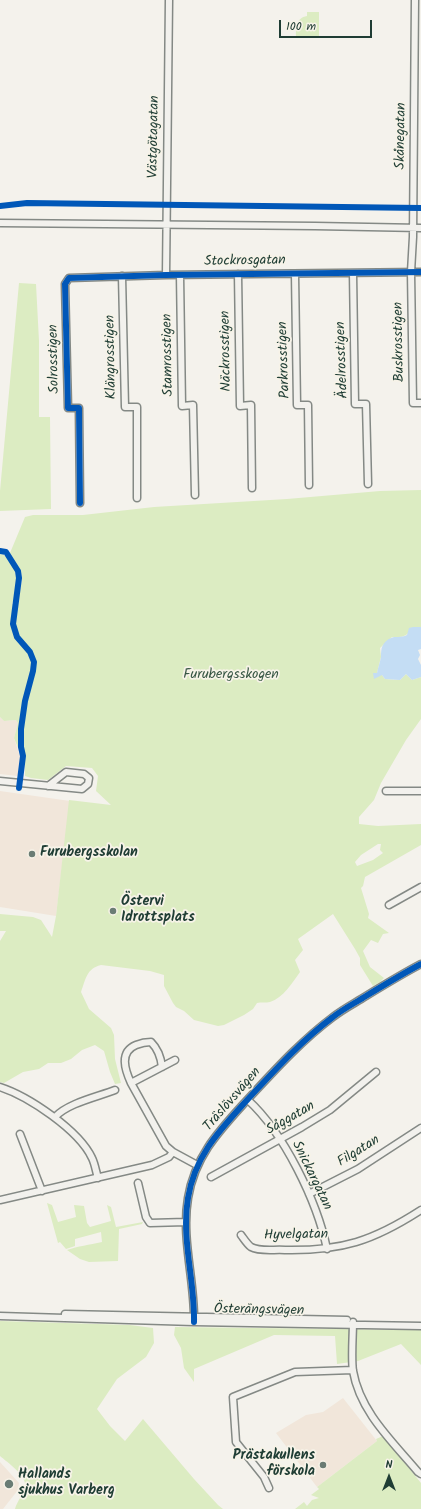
<!DOCTYPE html>
<html>
<head>
<meta charset="utf-8">
<style>
	body { margin:0 }
	#map { position:relative; width:421px; height:1509px; overflow:hidden; background:#f4f2ec; font-family:Kalam,sans-serif }
	canvas { display:block }
	.north { position:absolute; left:369px; top:1457px; width:40px; height:40px; -webkit-text-stroke:3px #f7f3e8; paint-order:stroke; rotate:0deg; font-size:11px; font-weight:700; line-height:16px; text-align:center; color:#1f3d34 }
	.north::after { content:''; display:block; margin:auto; width:14px; height:18px; background:#1f3d34; clip-path:polygon(50% 0,100% 100%,50% 72%,0 100%) }
	.scale { position:absolute; left:279px; top:20px; width:93px; height:18px; box-sizing:border-box; border:2px solid #1f3d34; border-top:0; padding-left:5px; font-size:12px; line-height:14px; white-space:nowrap; color:#1f3d34; -webkit-text-stroke:3px #f7f3e8; paint-order:stroke }
</style>
</head>
<body>
<div id="map">
<canvas width="421" height="1509"></canvas>
<div class="north">N</div>
<div class="scale">100 m</div>
</div>
<script>
const g = document.querySelector('canvas').getContext('2d');
g.lineJoin = 'round';
function fillPath(path, color) { g.fillStyle = color; g.fill(path, 'evenodd'); }
function stroke(path, color, width, dash) { g.strokeStyle = color; g.lineWidth = width; g.lineCap = dash ? 'butt' : 'round'; g.setLineDash(dash || []); g.stroke(path); }
function label(font, color, halo, rows, align = 'center') {
  g.font = font + ' Kalam,sans-serif'; g.lineWidth = 3.5; g.setLineDash([]); g.textBaseline = 'middle'; g.strokeStyle = halo; g.fillStyle = color; for (const [text, x, y, turn = 0] of rows) {
    g.save(); g.translate(x, y); g.rotate((+turn || 0) * Math.PI / 180); g.textAlign = isNaN(turn) ? turn : align; if (halo) g.strokeText(text, 0, 0); g.fillText(text, 0, 0); g.restore();
  }
}
fillPath(new Path2D(`
	M0,717L4,721L16,720L18,723L14,738L21,760L19,774L17,776L0,774Z
	M0,791L70,801L56,916L0,907Z
	M343,1398L377,1441L317,1487L276,1433L306,1415L323,1412Z
	M0,1462L19,1483L18,1490L3,1509H0Z`), '#f1e6da');
fillPath(new Path2D(`
	M307,12H319V36H296C296,27 296,18 307,16Z
	M19,283L36,284L39,341V417H50L51,509L0,511V491Z
	M421,490V627H414C407,636 403,638 392,637L380,648L381,657L377,673H373L382,675L385,679L400,680L406,674L412,680L421,677V719L406,740L381,783L374,800L359,817V824L378,826L421,824V845L365,877L363,886L361,888L369,914L368,918L389,933L383,934L378,943L371,940L363,951L370,967L384,978L380,982L373,986L360,965V958L355,949L333,914L298,939L303,950L295,960L300,972C293,982 283,998 270,1002C266,1003 261,1002 257,1003L253,1009L244,1015L224,1025L218,1026L194,1020L184,1011L176,1007L173,1003L164,986V975L150,971L101,965C86,969 86,979 81,992L89,1009L111,1028L114,1035L115,1059L121,1083L115,1084L110,1072L104,1051L95,1045L82,1050L71,1059L61,1063H48L39,1069L23,1072L4,1083L0,1082V941L6,931H0V914L33,917L41,920L52,937L56,916L69,800L111,805L96,791L98,776L92,768L66,766L48,780L31,778L25,776V763L23,749L18,748L14,738L18,723L16,720L4,721L0,717V554C4,554 7,557 10,561C19,574 18,590 12,604L18,602L22,580L21,571L10,553L25,517L33,515H83L154,507L287,499L380,491ZM378,844H381L380,850L383,853L373,860L357,866L355,862L361,855Z
	M47,1203L52,1205L58,1222L76,1217L74,1205L84,1206L87,1223L90,1227L111,1221L107,1205L111,1207L116,1227L143,1222L142,1224L119,1229L118,1261L89,1262L80,1259L67,1250C78,1246 89,1245 102,1242L101,1232L75,1239V1246L66,1249L60,1242L58,1243Z
	M0,1321L130,1325L153,1328L154,1343L146,1357L117,1379L97,1409L110,1426L125,1441L143,1419L194,1479L218,1505L223,1509H15C17,1501 24,1494 25,1486C27,1476 7,1462 0,1456Z
	M175,1327L421,1330V1365L401,1344L358,1361L337,1364L335,1336L274,1335L194,1369V1382L184,1368L181,1348L174,1335Z
	M383,1436L421,1483V1509H295L304,1502L307,1506L312,1500L319,1498L311,1495L319,1489L317,1487L377,1441L376,1439Z`), '#dcecc2');
fillPath(new Path2D(`
	M413,627H421V649L418,650L420,655L418,659L421,665V677L412,680L406,674L400,680L385,679L382,675L374,679L373,673H377C378,668 380,662 381,657C381,648 382,642 391,638C395,636 401,638 407,635L409,628Z`), '#c4ddf4');
const minor = new Path2D(`
	M415,0L413,237L411,272L413,403H421
	M0,223L315,226L421,228
	M353,273L355,404H366L368,484
	M238,274L240,406L251,405L252,488
	M295,274L297,405H308L309,485
	M166,275L169,0
	M180,275L182,406L193,405L195,495
	M122,276L125,407H137V498
	M80,503L79,408H68L65,284L69,278L166,275L421,272
	M0,781L82,789L88,784L89,778L84,774L66,772L48,786
	M386,791H421
	M389,905L421,887
	M131,1083C125,1070 119,1052 136,1045C141,1043 146,1042 151,1042C158,1049 161,1058 162,1067
	M0,1087C28,1096 79,1130 92,1158C95,1164 96,1172 98,1178
	M248,1100C284,1133 317,1201 327,1249
	M55,1117C68,1103 97,1097 115,1090
	M20,1134L42,1191
	M173,1152L166,1146L131,1083L175,1060
	M211,1177L302,1127L330,1110L376,1072
	M138,1183L146,1217L150,1223L186,1222
	M309,1194L358,1169L421,1128
	M0,1200L152,1165L169,1157L173,1152L197,1165
	M241,1235C244,1239 247,1244 251,1247C260,1252 275,1249 285,1250C342,1251 373,1241 421,1210
	M65,1314L347,1320
	M0,1316L194,1322L421,1326
	M194,1322C195,1281 181,1239 188,1198C195,1155 220,1130 248,1099C275,1070 301,1041 333,1017C343,1009 355,1003 366,996C384,985 402,974 421,964
	M353,1322C353,1335 351,1358 353,1371C360,1412 393,1442 418,1472L421,1474
	M269,1488L264,1477L236,1442L233,1397L295,1372L353,1370`);
stroke(minor, '#848985', 9);
stroke(minor, '#f2f1ed', 6);
stroke(new Path2D(`
	M0,206L27,203L421,208
	M80,503L79,408H68L65,284L69,278L166,275L421,272
	M0,551L6,552L18,571L19,578L13,624L17,637L30,652L34,662L33,671L25,701L21,729V747L23,756L19,788
	M194,1322C195,1281 181,1239 188,1198C195,1155 220,1130 248,1099C275,1070 301,1041 333,1017C343,1009 355,1003 366,996C384,985 402,974 421,964`), '#0057b8', 6);
for (const [x, y, r, color] of [
	[32,854,4,"#6a7c74"],
	[113,911,4,"#6a7c74"],
	[323,1465,4,"#6a7c74"],
	[9,1484,5,"#6a7c74"]
]) { const dot = new Path2D(); dot.arc(x, y, r, 0, 2 * Math.PI); g.fillStyle = color; g.fill(dot); stroke(dot, '#f7f3e8', 1.5); }
label('14px', '#1f3d34', '#f7f3e8', [
	["Skånegatan",402,136,-89],
	["Västgötagatan",155,137,-89],
	["Stockrosgatan",245,262,-1],
	["Buskrosstigen",400,342,-91],
	["Näckrosstigen",227,351,-91],
	["Stamrosstigen",169,355,-91],
	["Klängrosstigen",112,357,-91],
	["Solrosstigen",55,359,-91],
	["Parkrosstigen",285,360,-92],
	["Ädelrosstigen",343,360,-92],
	["Träslövsvägen",233,1100,-49],
	["Såggatan",291,1119,-30],
	["Filgatan",359,1152,-32],
	["Snickargatan",311,1176,64],
	["Hyvelgatan",296,1236,-1],
	["Österängsvägen",259,1311,1]
]);
label('14px', '#385744', '#f7f3e8', [
	["Furubergsskogen",231,676]
]);
label('bold 14px', '#1f3d34', '#f7f3e8', [
	["Furubergsskolan",40,854],
	["Östervi",121,903],
	["Idrottsplats",121,919],
	["Prästakullens",315,1457,"right"],
	["förskola",315,1473,"right"],
	["Hallands",18,1476],
	["sjukhus Varberg",18,1492]
], 'left');
</script>
</body>
</html>
